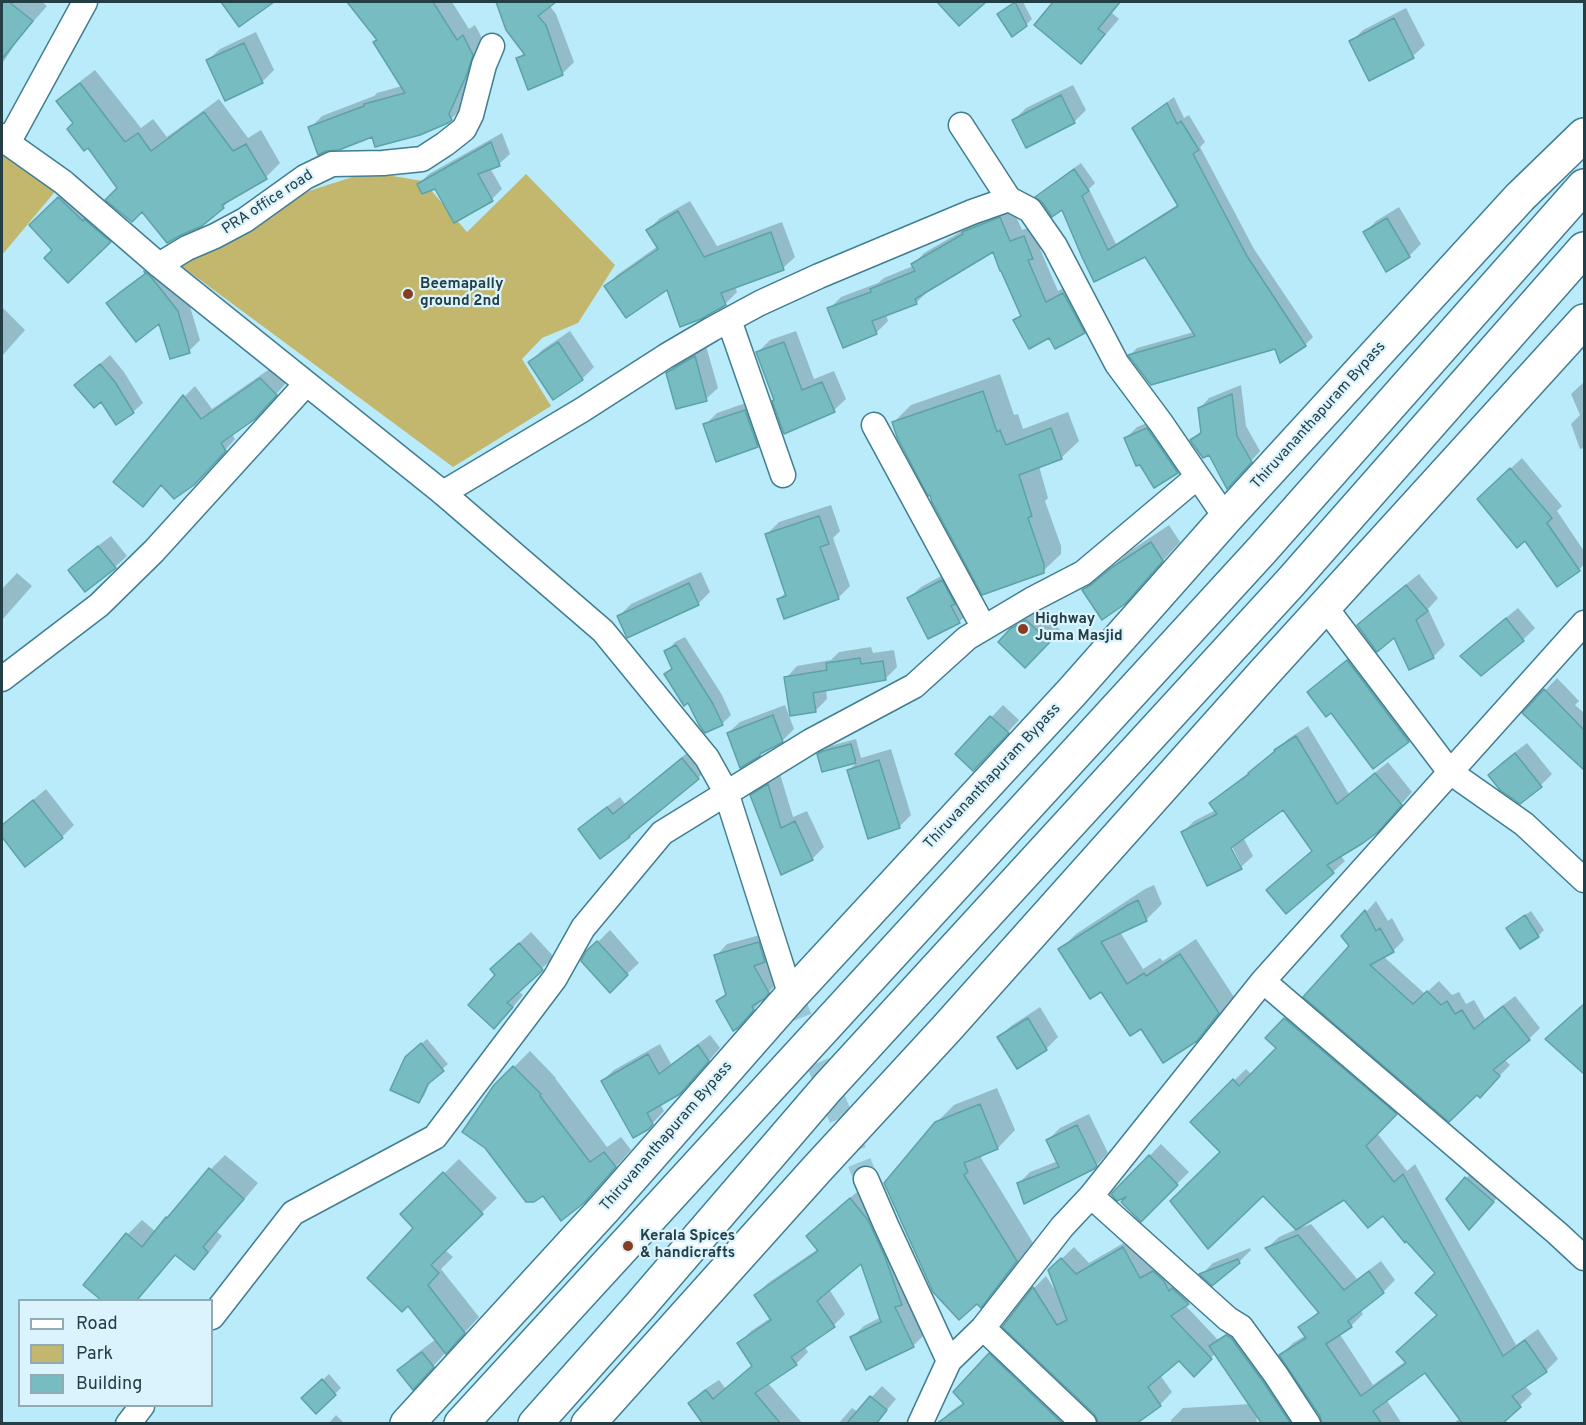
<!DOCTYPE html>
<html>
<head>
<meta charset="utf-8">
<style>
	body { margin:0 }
	#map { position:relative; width:1586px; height:1425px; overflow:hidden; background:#b9ebfb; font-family:Overpass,sans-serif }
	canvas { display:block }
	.frame { position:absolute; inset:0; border:3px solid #243e46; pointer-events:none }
	.legend { position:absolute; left:18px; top:1299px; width:195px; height:108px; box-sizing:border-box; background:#dbf3fc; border:2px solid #92abb3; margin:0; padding:8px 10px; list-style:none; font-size:18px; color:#243e46 }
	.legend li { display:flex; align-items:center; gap:12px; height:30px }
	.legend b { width:30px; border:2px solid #92abb3 }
</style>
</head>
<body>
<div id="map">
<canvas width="1586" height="1425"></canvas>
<div class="frame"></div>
<ul class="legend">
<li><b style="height:8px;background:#fff"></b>Road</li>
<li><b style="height:16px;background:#c2b76d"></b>Park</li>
<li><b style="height:16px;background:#77bcc0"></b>Building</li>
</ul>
</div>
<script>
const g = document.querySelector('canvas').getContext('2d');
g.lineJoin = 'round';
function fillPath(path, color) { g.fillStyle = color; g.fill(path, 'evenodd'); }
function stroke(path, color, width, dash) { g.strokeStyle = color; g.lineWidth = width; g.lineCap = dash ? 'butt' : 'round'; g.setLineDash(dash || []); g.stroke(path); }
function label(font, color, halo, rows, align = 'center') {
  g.font = font + ' Overpass,sans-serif'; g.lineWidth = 4.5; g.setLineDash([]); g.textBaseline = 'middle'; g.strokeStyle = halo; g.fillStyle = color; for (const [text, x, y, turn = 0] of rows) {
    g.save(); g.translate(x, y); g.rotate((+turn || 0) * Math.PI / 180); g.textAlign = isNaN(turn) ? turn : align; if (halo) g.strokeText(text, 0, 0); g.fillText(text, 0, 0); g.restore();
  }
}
fillPath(new Path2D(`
	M2,134L63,182L2,255Z
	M368,172L423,181L467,232L526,174L615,265L578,323L542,338L522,359L551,406L453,467L180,265L284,199Z`), '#c2b76d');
fillPath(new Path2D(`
	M2,2H42L47,6L19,38L2,64Z
	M223,2H271L239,25Z
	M349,2H452L469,29L475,25L484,42L478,60L460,102L463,107L451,119L373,135L310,128L322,116L374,96L377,93L402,86L378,39Z
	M497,2H553L549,5L556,14L574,62L563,73L529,88L518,58L525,52L508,30Z
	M939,2H983L960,24Z
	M1015,2H1023L1032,19L1026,25L999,14Z
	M1055,2H1121L1112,13L1119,19L1095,47L1081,62L1036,25Z
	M1406,8L1425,45L1413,56L1370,78L1351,42L1363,30Z
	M256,32L274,70L262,82L208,60L220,49Z
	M95,70L141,128L153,119L167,137L219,99L248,138L261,130L280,163L266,177L235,196L223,207L201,225L142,210L119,188L75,123L58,101L73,87Z
	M1073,85L1086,110L1074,122L1014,120L1026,108Z
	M1174,97L1184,118L1189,115L1205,142L1200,147L1254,249L1313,337L1306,344L1281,360L1276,347L1130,355L1137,348L1194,332L1146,255L1095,280L1063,208L1043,201L1037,197L1044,190L1081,163L1095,183L1089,189L1116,244L1179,204L1134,128L1141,121Z
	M502,133L510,154L499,164L490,168L502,189L492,199L454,221L436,188L419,184L429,174Z
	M77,180L127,224L110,241L54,250L49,207Z
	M690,201L717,246L782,222L795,257L783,268L735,286L737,292L725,304L667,288L606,286L617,275L658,246L648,230L660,218Z
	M1012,207L1022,230L1036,225L1044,245L1040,249L1058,291L1075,282L1096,320L1084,332L1050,336L1015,320L1022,314L994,250L928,291L916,303L886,314L888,321L876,333L829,309L841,297L878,283L884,278L913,266V265L924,253L969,227L975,220Z
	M1399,207L1421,244L1409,256L1365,233L1376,221Z
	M156,261L188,300L200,340L189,351L160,321L108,303L119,292L146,272Z
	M2,307L25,330L2,356Z
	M570,331L594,367L582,379L530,362L542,350Z
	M796,331L814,379L834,371L846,399L834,410L785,431L776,399L758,352L770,340Z
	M706,346L718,388L706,399L668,373L680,361Z
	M110,355L124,372L143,403L133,412L86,376Z
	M271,368L286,383L265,407L232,434L235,439L205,473L162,484L143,505L115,482L185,396L195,386L212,409Z
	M1000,374L1014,415L1018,414L1023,429L1068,412L1079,441L1061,458L1039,466L1048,498L1045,501L1061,546V554L1043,571L893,423L911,405Z
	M1584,382V448L1580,449L1571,424L1580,415L1571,394Z
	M1241,385L1246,426L1260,451L1237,477L1209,453L1192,440L1202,430L1200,408L1209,398Z
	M757,399L769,434L757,446L705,425L717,413Z
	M1159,418L1189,460L1177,472L1126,438L1137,427Z
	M1522,458L1562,506L1557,511L1584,551V564L1579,570L1490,488Z
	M831,505L840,531L833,538L850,586L839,597L785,617L778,600L786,592L767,534L779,522Z
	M1169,525L1180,542L1124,603L1084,590L1102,572L1112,567L1130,551Z
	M111,536L127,556L115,567L70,570L82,558Z
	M954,569L971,610L959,622L909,598L921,587Z
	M701,572L710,592L698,604L619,616L631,604Z
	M17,573L32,586L2,620V589Z
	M1419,574L1438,598L1428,609L1445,645L1433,657L1395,636L1358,625L1370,613Z
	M1518,608L1535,628L1523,640L1462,656L1473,645Z
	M1038,609L1060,630L1025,666L1011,630L1023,618Z
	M685,637L722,695L731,715L722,724L689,701L666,674L673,667L666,652L675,642Z
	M871,647L873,653L894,650L897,667L886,678L826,689L827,699L816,710L786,678L797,666L831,660L839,652Z
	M1359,650L1419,730L1408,741L1373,767L1332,711L1309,692L1320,681Z
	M1557,678L1579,701L1575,705L1584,713V768L1524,713Z
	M785,705L794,729L782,741L728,733L740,722Z
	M1003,705L1019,720L985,757L957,754Z
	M1308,726L1349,794L1388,762L1412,792L1389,818L1340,855L1345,861L1333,872L1268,890L1313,850L1283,808L1243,837L1253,856L1241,867L1183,832L1194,821L1216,810L1211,803L1223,792L1255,768L1288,739ZM1229,840L1241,865H1238L1227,842Z
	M856,739L861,758L891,749L911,815L899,827L848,771L858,761L823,770L819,754L825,749L830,746Z
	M1527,743L1552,774L1540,786L1490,775L1501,763Z
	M694,747L710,766L698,778L580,829L591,818L620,797L625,804Z
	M780,774L793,817L807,811L824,847L812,859L782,873L752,795L764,784Z
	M46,789L74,825L62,837L25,865L2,834V826Z
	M1154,885L1162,904L1146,920L1120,932L1143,969L1160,958L1163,961L1196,939L1234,997L1212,1023L1196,1040L1141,1027L1060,950L1076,934L1145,889Z
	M1376,901L1388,921L1392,918L1404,940L1393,951L1383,956L1425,994L1439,981L1452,995L1459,992L1466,1004L1474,1000L1485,1019L1515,996L1540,1028L1529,1039L1504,1059L1510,1065L1480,1096L1343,937Z
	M1531,911L1544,930L1539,935L1520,947L1508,928L1513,923Z
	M610,930L639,963L610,990L588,952Z
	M531,932L554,957L518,991L523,995L506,1015L497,975L503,958Z
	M771,932L775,985L750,1014L718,1001L727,992L716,956L727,944Z
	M1584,1005V1065L1580,1069L1558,1028Z
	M1040,1007L1058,1037L1046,1049L1017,1067L999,1037L1011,1026Z
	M1297,1007L1407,1102L1377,1133L1407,1171L1415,1164L1516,1345L1538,1329L1558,1359L1546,1371L1525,1386L1532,1394L1501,1424H1452L1461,1418L1425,1371L1386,1399L1402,1424H1347L1281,1355L1293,1343L1306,1335L1300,1327L1319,1311L1267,1248L1279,1237L1297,1229L1192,1122L1246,1069L1252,1075L1278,1048L1268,1038ZM1345,1198L1383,1214L1437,1273L1439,1315L1406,1361L1373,1385L1339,1333L1351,1326L1363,1314L1360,1310L1383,1292L1395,1280L1381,1261L1357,1279L1311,1224L1300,1228V1227Z
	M710,1035L720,1048L692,1080L660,1104L664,1111L648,1128L602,1081L614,1070L660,1044L671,1064Z
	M427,1039L448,1064L432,1078L424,1096L419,1102L413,1051Z
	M530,1051L556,1078H555L607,1147L621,1137L631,1150L600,1185L495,1086Z
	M997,1088L1015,1130L998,1148L984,1153L981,1158L1033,1243L998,1289L981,1306L936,1123L954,1105Z
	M1089,1114L1108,1153L1094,1168L1019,1183L1030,1172L1058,1161L1048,1140L1060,1128Z
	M1161,1144L1189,1172L1141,1220L1131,1194H1113Z
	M225,1155L258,1183L217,1232L222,1236L208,1254L194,1268L176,1254L137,1300H103L85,1285L127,1235L142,1220L156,1232L210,1170Z
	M459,1159L497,1198L444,1249L453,1257L441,1269L479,1317L424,1376L399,1370L411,1358L436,1339L415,1228L402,1214Z
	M1478,1166L1504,1190L1480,1217L1447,1199Z
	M863,1187L925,1334L913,1346L852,1337L864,1326L881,1317L862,1262L829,1289L845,1314L834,1325L804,1346L808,1352L796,1364L768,1383L803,1424H705L690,1403L702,1391L719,1380L725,1388L754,1365L739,1343L751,1331L772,1317L756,1295L768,1283L818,1249L808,1236L819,1224Z
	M1136,1236L1200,1290L1185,1305L1218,1340L1239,1324L1311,1423L1264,1424L1256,1411L1257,1424H1171V1420L1183,1408L1251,1404L1216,1353L1194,1374L1179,1359L1160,1375L1172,1392L1160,1405L1133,1424L1095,1413L1004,1326L1034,1288L1046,1276L1058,1295L1050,1270L1074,1247L1089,1263Z
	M1250,1248L1251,1250L1239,1262L1202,1274L1213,1263Z
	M1002,1342L1088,1424H938L950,1412L964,1402L990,1354Z
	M329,1374L341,1388L316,1412L309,1393Z
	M882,1386L896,1399L875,1424H838L852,1408L858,1412Z
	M336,1415L345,1424H328Z`), '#0003');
const building = new Path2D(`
	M2,2H9L33,21L2,59Z
	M221,2H274L239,27Z
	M347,2H433L457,40L463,35L473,55L467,74L449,114L452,120L448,123L420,135L375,147L372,137L339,150L326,151L318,155L308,127L364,106V104L405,93L373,42L377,40Z
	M496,2H556L538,16L546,25L563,75L528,90L516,58L525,55L506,30Z
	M937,2H986L959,26Z
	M1015,2L1027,26L1012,37L997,14Z
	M1053,2H1120L1098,29L1105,34L1081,64L1034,25Z
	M1394,18L1414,58L1369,81L1349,41Z
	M244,43L263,83L225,101L206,60Z
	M80,83L125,142L138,133L151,151L204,112L233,151L246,144L267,179L222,205L224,208L202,226L181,235L167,243L142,212L132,222L105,200L117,188L88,148L84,151L67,129L73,123L56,101Z
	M1061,95L1075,123L1026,148L1012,120Z
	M1167,103L1177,124L1181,121L1199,150L1193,154L1247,256L1306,346L1280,363L1275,349L1151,385L1128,355L1195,336L1145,257L1094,282L1082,257L1062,210L1052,217L1042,202L1035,197L1074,169L1089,191L1082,196L1108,250L1178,206L1132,128Z
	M491,142L500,166L478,174L493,201L454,223L435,189L422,194L417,184Z
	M58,197L83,221L84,219L111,242L68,283L44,258L52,250L29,225Z
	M678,211L704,257L771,232L784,270L721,293L726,305L701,319L680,327L667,290L626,318L604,286L658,249L646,230Z
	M1000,217L1010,241L1024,236L1033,259L1028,260L1046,302L1063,293L1085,333L1055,349L1049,338L1029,349L1013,320L1021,316L1001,271H1000L993,252L915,299L917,304L872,321L877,334L843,348L827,308L871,292L870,289L915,271L911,264L963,234L962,232Z
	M1387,218L1410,257L1386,272L1363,232Z
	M144,271L152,278L178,311L190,353L170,359L159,324L136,342L106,303L145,274Z
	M558,342L583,380L553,400L528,362Z
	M784,342L802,390L822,382L835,412L784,434L772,401L774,400L756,352Z
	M695,356L707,401L676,409L666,373Z
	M100,364L115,382L134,413L116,425L101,402L94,408L74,385Z
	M260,378L277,395L255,419L221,443L226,451L194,485L174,499L161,485L143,507L113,482L183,395L201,419Z
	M983,391L997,432L1000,430L1006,445L1051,428L1062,459L1019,475L1032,516L1028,518L1044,564V573L982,595L932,502L930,495L928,496L897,437L892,422Z
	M1232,394L1237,436L1252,462L1227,489L1209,455L1203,458L1190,440L1201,433L1198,408Z
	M745,410L758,447L716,462L703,424Z
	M1147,428L1178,473L1154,488L1140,465L1136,466L1124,438Z
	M1510,468L1552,518L1547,523L1580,571L1557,587L1525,541L1517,548L1477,499Z
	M819,516L829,544L820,547L839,599L784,619L777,599L786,596L765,534Z
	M1151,542L1163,561L1125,604L1102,620L1082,590L1092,584L1111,568Z
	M98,546L116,568L85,592L68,570Z
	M942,580L955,604L951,606L960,623L928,639L907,598Z
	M689,583L699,605L627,638L617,616Z
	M1406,585L1428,611L1416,620L1434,658L1409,670L1394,638L1377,652L1357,625Z
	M1506,618L1524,641L1481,676L1460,656Z
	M1026,620L1050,642L1025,668L998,642L1010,629Z
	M676,645L713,704L723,725L705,733L699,725L688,703L684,706L664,674L672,669L664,651Z
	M860,658L861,664L883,661L886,680L813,693L816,712L790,716L784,677L827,670L826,663Z
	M1347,660L1409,742L1373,769L1331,713L1326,717L1307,692Z
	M1544,689L1584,730V770L1522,713Z
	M773,715L783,742L760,754V756L740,768L727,733Z
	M990,716L1009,733L973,771L955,754Z
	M1296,736L1337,804L1375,773L1402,805L1378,832L1363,843L1327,865L1334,873L1286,914L1266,890L1312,851L1283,810L1231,848L1242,869L1207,886L1181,832L1217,814L1209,803L1249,774L1248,773L1275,751L1274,750Z
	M851,744L856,763L822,772L817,754L823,751Z
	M1515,753L1542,787L1520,804L1500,790L1488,775Z
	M682,758L699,779L629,836L630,837L600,859L578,829L607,807L613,814Z
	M879,760L900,828L868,839L847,770Z
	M768,784L781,828L795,821L813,860L781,875L750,795Z
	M33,800L63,838L25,867L2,837V825Z
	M1138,900L1147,921L1101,942L1127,984L1144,973L1146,976L1180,954L1219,1013L1197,1041L1163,1063L1141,1029L1130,1036L1101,992L1090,999L1058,949L1128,905Z
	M1365,910L1376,931L1380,928L1394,952L1370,965L1413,1004L1427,991L1441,1005L1447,1001L1455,1014L1462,1010L1474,1029L1503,1006L1530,1040L1493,1070L1500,1076L1480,1098L1477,1095L1449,1122L1303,997L1349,946L1341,936Z
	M1525,915L1539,937L1520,949L1506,928Z
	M597,941L628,975L610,993L581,961L586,951Z
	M759,942L765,962L754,966L769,993L764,999L752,1006L754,1010L738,1028L733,1031L716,1001L726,995L714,955Z
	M519,943L543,970L507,1003L513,1007L494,1029L468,1005L495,975L490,969Z
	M1584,1004V1074L1545,1039Z
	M1028,1018L1047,1050L1017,1069L997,1037Z
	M1284,1018L1397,1114L1366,1146L1394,1182L1403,1174L1503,1356L1525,1340L1547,1372L1512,1396L1521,1407L1502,1424H1463L1425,1373L1373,1411L1382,1424H1322L1320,1416L1279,1355L1306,1338L1298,1327L1319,1313L1265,1248L1298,1235L1344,1290L1369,1271L1384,1293L1348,1321L1352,1327L1326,1344L1361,1396L1406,1363L1396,1352L1437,1315L1415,1293L1435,1273L1406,1241L1405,1243L1383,1216L1368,1228L1344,1200L1296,1230L1263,1196L1208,1249L1170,1201L1220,1152L1190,1122L1233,1079L1239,1086L1276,1048L1265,1038Z
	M421,1043L444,1071L428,1084L419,1103L390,1090L405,1057Z
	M698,1045L709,1061L680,1094L647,1113L653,1124L649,1129L633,1138L601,1081L648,1054L659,1074Z
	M513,1066L541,1094L540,1096L590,1162L604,1152L616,1167L584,1203L561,1221L543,1196L534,1202H526L485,1148L462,1132L494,1085Z
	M980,1104L998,1149L964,1163L968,1172L964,1175L1017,1261L981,1308L977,1304L959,1320L933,1292L884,1183L935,1122Z
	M1077,1125L1097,1166L1094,1169L1024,1204L1017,1183L1059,1167L1046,1140Z
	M1149,1155L1178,1185L1141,1222L1121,1202L1126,1197L1117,1201L1111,1194Z
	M209,1168L244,1199L203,1247L208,1252L194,1270L175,1255L137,1300H101L83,1285L126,1233L142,1247L166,1217L167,1218Z
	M443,1172L483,1214L431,1265L439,1273L428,1285L465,1333L446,1354L408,1306L402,1312L367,1278L413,1228L400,1214Z
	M1465,1177L1494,1202L1469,1230L1446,1199Z
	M850,1198L868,1220L885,1257L902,1305L895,1307L914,1347L866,1370L850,1337L881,1322L861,1264L817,1301L835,1327L791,1357L797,1365L755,1393L781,1424H703L688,1403L706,1390L713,1399L752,1366L737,1343L771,1320L754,1295L818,1251L806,1236Z
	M1123,1247L1140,1278L1153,1271L1164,1281L1169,1291L1172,1288L1189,1304L1171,1316L1212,1359L1194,1377L1179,1361L1148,1387L1161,1406L1136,1424H1098L1097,1419L1094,1414L1002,1327L1033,1287L1057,1325L1067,1320L1048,1270L1061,1258L1076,1274Z
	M1238,1259L1240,1263L1212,1286L1199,1274Z
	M1226,1335L1231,1338L1264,1383L1291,1424H1262L1209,1346Z
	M422,1352L434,1367L413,1390L397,1370Z
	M989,1353L1063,1424H936L964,1404L953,1392Z
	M322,1379L336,1395L316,1414L301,1398Z
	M870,1396L887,1410L876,1424H846Z`);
fillPath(building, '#77bcc0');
stroke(building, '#5da2a6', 1.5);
stroke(new Path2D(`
	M791,996L866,1179`), '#9bc8d7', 24, [24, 12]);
const street = new Path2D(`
	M961,125L1009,199
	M2,136L8,143L63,182L159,265L443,493L603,631L707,758L726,792L791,996
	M8,143L85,2
	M159,265L187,248L215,236L245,220L305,177L332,164L383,163L422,159L445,144L464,129L471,115L484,65L492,46
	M729,320L783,475
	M874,425L984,628
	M443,493L582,410L666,356L712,329L760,303L819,276L972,212L1009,199L1030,210L1055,246L1117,364L1161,423L1226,518
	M1325,607L1450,772L1524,824L1584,880
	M2,679L99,605L154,551L306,384
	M1263,981L1557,1233L1584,1258
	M866,1179L886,1225L949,1361
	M1091,1196L1228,1319L1241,1327L1276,1375L1308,1424
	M212,1317L293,1213L435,1137L555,978L583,928L662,833L811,741L914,686L967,638L1031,600L1083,573L1197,477
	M983,1328L1084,1424
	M128,1424L142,1406
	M920,1424L949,1361L983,1328L1062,1227L1091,1196L1263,981L1584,623`);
const secondary = new Path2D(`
	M407,1424L604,1209L791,996L1072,692L1226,518L1520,197L1584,135
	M588,1424L817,1169L947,1028L1264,673L1584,321`);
const highway = new Path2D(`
	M461,1424L1261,551L1584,186
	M535,1424L639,1307L828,1087L1290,583L1584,249`);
stroke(street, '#417e91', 27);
stroke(secondary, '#417e91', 36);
stroke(highway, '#417e91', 36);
stroke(street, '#fff', 24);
stroke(secondary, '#fff', 33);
stroke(highway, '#fff', 33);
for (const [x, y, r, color] of [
	[408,294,6,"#863d22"],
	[1023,629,6,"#863d22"],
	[628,1246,6,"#863d22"]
]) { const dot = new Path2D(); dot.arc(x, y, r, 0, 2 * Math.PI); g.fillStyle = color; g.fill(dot); stroke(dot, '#dbf3fc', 2); }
label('15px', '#243e46', '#dbf3fc', [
	["PRA office road",268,203,-33],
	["Thiruvananthapuram Bypass",1319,416,-48],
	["Thiruvananthapuram Bypass",993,777,-47],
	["Thiruvananthapuram Bypass",667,1137,-49]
]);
label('bold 15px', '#243e46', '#dbf3fc', [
	["Beemapally",420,285],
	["ground 2nd",420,302],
	["Highway",1035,620],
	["Juma Masjid",1035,637],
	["Kerala Spices",640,1237],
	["& handicrafts",640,1254]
], 'left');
</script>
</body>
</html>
